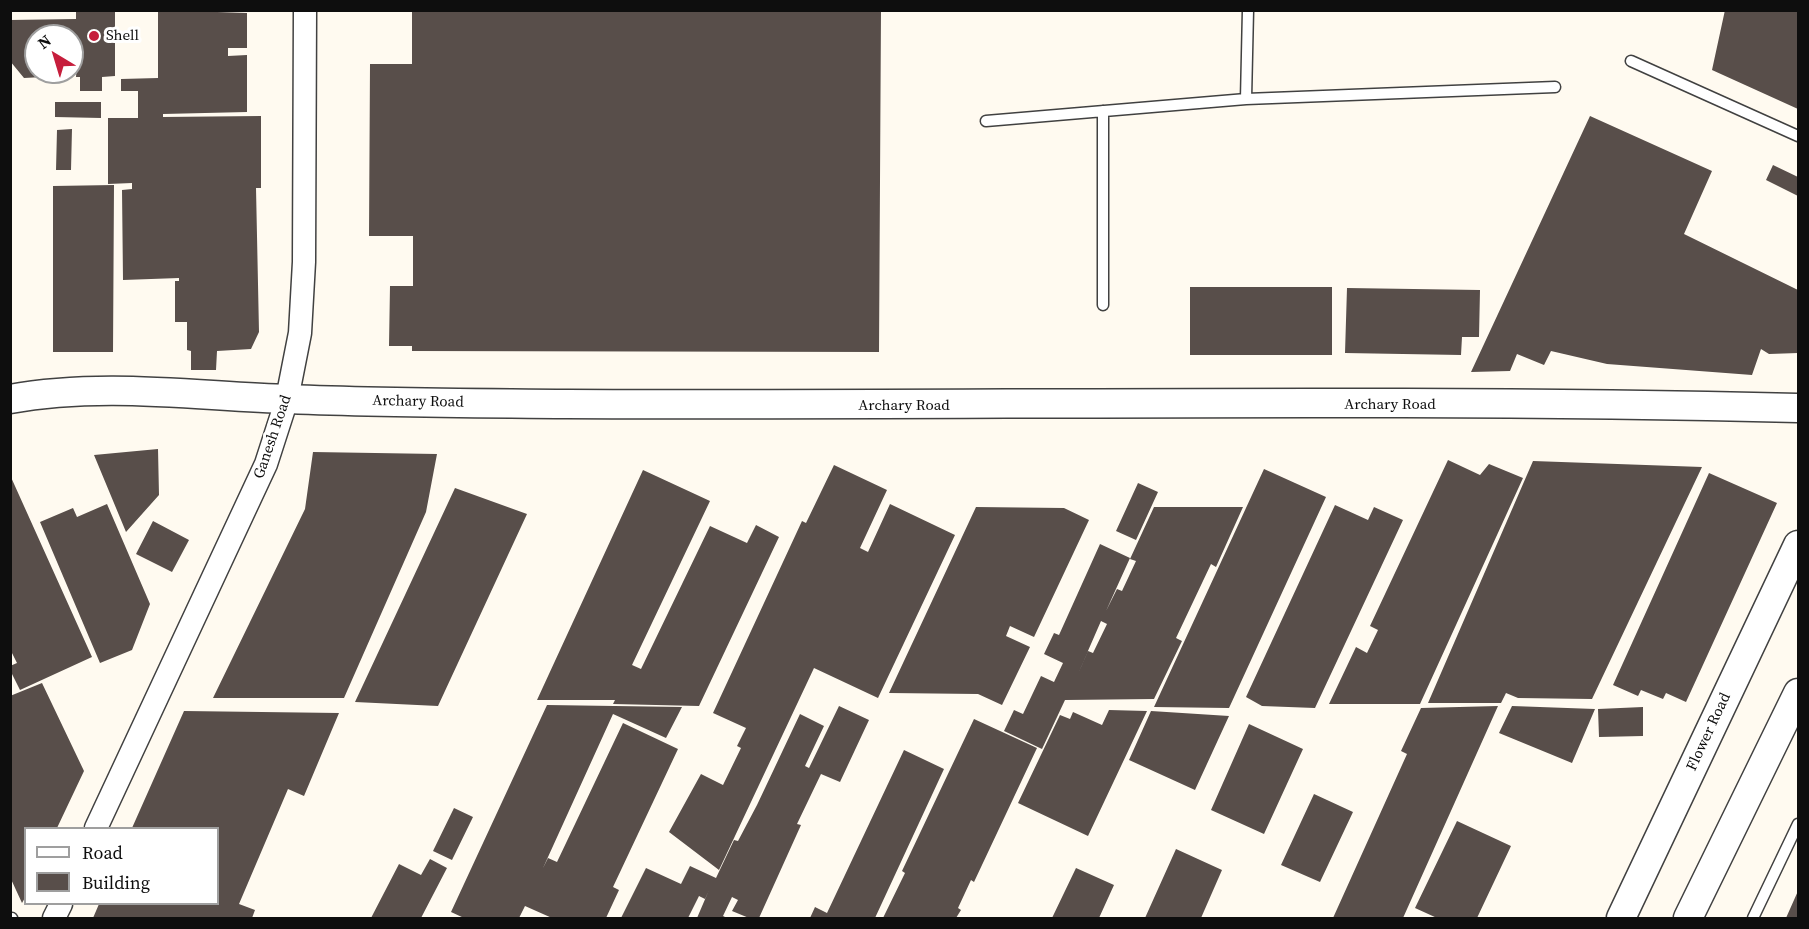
<!DOCTYPE html>
<html>
<head>
<meta charset="utf-8">
<style>
	body { margin:0 }
	#map { position:relative; width:1809px; height:929px; overflow:hidden; background:#fffaf0; font-family:"Source Serif 4",serif }
	canvas { display:block }
	.frame { position:absolute; inset:0; border:12px solid #0e0e0e; pointer-events:none }
	.legend { position:absolute; left:24px; top:827px; width:195px; height:78px; box-sizing:border-box; background:#fff; border:2px solid #9f9f9f; margin:0; padding:8px 10px; list-style:none; font-size:18px; color:#0e0e0e }
	.legend li { display:flex; align-items:center; gap:12px; height:30px }
	.legend b { width:30px; border:2px solid #9f9f9f }
	.north { position:absolute; left:24px; top:24px; width:60px; height:60px; box-sizing:border-box; background:#fff; border:2px solid #9f9f9f; border-radius:50%; rotate:322deg; font-size:16px; font-weight:700; line-height:24px; text-align:center; color:#0e0e0e }
	.north::after { content:''; display:block; margin:auto; width:21px; height:27px; background:#c61e3c; clip-path:polygon(50% 0,100% 100%,50% 72%,0 100%) }
</style>
</head>
<body>
<div id="map">
<canvas width="1809" height="929"></canvas>
<div class="frame"></div>
<ul class="legend">
<li><b style="height:8px;background:#fff"></b>Road</li>
<li><b style="height:16px;background:#584e4a"></b>Building</li>
</ul>
<div class="north">N</div>
</div>
<script>
const g = document.querySelector('canvas').getContext('2d');
g.lineJoin = 'round';
function fillPath(path, color) { g.fillStyle = color; g.fill(path, 'evenodd'); }
function stroke(path, color, width, dash) { g.strokeStyle = color; g.lineWidth = width; g.lineCap = dash ? 'butt' : 'round'; g.setLineDash(dash || []); g.stroke(path); }
function label(font, color, halo, rows, align = 'center') {
  g.font = font + ' "Source Serif 4",serif'; g.lineWidth = 6; g.setLineDash([]); g.textBaseline = 'middle'; g.strokeStyle = halo; g.fillStyle = color; for (const [text, x, y, turn = 0] of rows) {
    g.save(); g.translate(x, y); g.rotate((+turn || 0) * Math.PI / 180); g.textAlign = isNaN(turn) ? turn : align; if (halo) g.strokeText(text, 0, 0); g.fillText(text, 0, 0); g.restore();
  }
}
fillPath(new Path2D(`
	M76,10H115V76L102,77V91H80V77H76L77,63H72V36H36V72H43V77L24,78L10,61V20L76,19Z
	M158,10L247,13V48H228V56L247,55V112L163,114V117L261,116V188H256L259,332L251,349L217,351L216,370H191V351L187,350V322H175V281H179V278L123,280L122,190L132,189V183L108,184V118H138V91H121V79L158,78Z
	M412,10H881L879,352L412,351V346H389L390,286H413V236H369L370,64H412Z
	M1725,10H1798V109L1712,70Z
	M55,102H101V118L55,117Z
	M1590,116L1712,171L1684,234L1798,290V353L1769,354L1761,349L1752,375L1607,364L1551,351L1544,365L1517,354L1510,371L1471,372Z
	M72,129L71,170H56L57,130Z
	M1773,165L1798,177V196L1766,180Z
	M114,185L113,352H53V186Z
	M1190,287H1332V355H1190Z
	M1347,288L1480,290L1479,337H1462L1461,355L1345,353Z
	M158,449L159,495L126,532L94,455Z
	M313,452L437,454L426,512L344,698H213L305,509Z
	M1448,460L1480,475L1489,464L1523,478L1420,704H1329L1356,647L1367,653L1378,630L1370,626Z
	M1533,461L1702,467L1592,699L1518,698L1506,693L1501,703H1428Z
	M834,465L887,490L860,548L868,552L890,504L955,535L878,698L814,668L719,870L669,832L701,774L723,785L741,748L737,746L746,728L713,713L802,521L806,523Z
	M1264,469L1326,497L1229,708L1154,707Z
	M643,470L710,501L632,665L641,669L710,526L747,543L756,525L779,537L699,706L613,704L615,700H537Z
	M1709,473L1777,503L1686,702L1666,693L1663,699L1641,690L1638,696L1613,685Z
	M10,475L92,657L20,690L10,670V666L17,663L10,649Z
	M1138,483L1158,492L1136,540L1116,531Z
	M455,488L527,514L438,706L355,702Z
	M107,504L150,604L132,650L100,663L40,522L73,508L77,517Z
	M1335,505L1368,520L1374,507L1403,520L1315,708L1262,706L1246,697Z
	M976,507L1064,508L1089,520L1034,637L1010,626L1006,636L1030,647L1002,705L978,694L889,693Z
	M1154,507H1243L1216,567L1211,564L1176,638L1182,641L1154,699L1065,700L1042,749L1004,731L1014,710L1023,714L1041,676L1054,682L1063,663L1044,654L1054,633L1059,635L1100,544L1130,558L1106,611L1117,589L1122,591L1136,561L1130,559ZM1101,621L1107,624L1093,653L1088,651L1074,683Z
	M153,521L189,540L172,572L136,554Z
	M42,683L84,771L57,828H26V896L22,903L10,877V696Z
	M547,705L682,707L666,738L613,714L543,868L548,858L557,862L623,723L678,749L613,887L619,890L606,918H552L525,906L519,918H464L451,912Z
	M839,706L869,720L840,782L821,774L797,824L801,825L759,918H749L732,911L738,900L732,897L723,916L727,918H697L709,890L705,899L699,896L688,918H621L646,868L681,884L690,866L716,878L734,840L738,841L757,805L800,714L824,726L805,766L809,768Z
	M1498,706L1403,918H1333L1407,754L1401,751L1421,708Z
	M1512,706L1595,709L1572,763L1499,733Z
	M1643,707V736L1599,737L1598,709Z
	M1109,710L1147,711L1088,836L1018,803L1060,715L1070,719L1073,712L1102,725Z
	M184,711L339,713L304,796L288,789L239,904L255,910L252,918H93L99,904H218V828H132Z
	M1151,711L1229,716L1195,790L1129,760Z
	M974,719L1037,748L974,882L971,880L958,908L961,910L956,918H883L905,873L902,871Z
	M1249,724L1303,749L1264,834L1211,810Z
	M904,750L944,769L875,918H810L815,907L827,913Z
	M1314,794L1353,812L1320,882L1281,865Z
	M454,808L473,817L452,860L433,851Z
	M1457,821L1511,846L1477,918H1437L1415,908Z
	M1176,849L1222,870L1201,918H1145Z
	M430,859L447,868L421,918H371L399,864L421,875Z
	M1076,868L1114,885L1099,918H1052Z
	M1798,891V918H1786Z`), '#584e4a');
const service = new Path2D(`
	M1631,61L1798,136
	M1246,99L1248,10
	M1103,111V305
	M986,121L1246,99L1555,87
	M10,918H12
	M1753,918L1798,824`);
const minor = new Path2D(`
	M96,828L266,464L287,399L300,333L304,262L305,10
	M54,918L61,904`);
const tertiary = new Path2D(`
	M10,399C102,382 197,396 289,399C381,403 474,403 567,404C978,406 1388,398 1798,408
	M1621,918L1798,545
	M1688,918L1798,693`);
stroke(service, '#414141', 13);
stroke(minor, '#414141', 25);
stroke(tertiary, '#414141', 31);
stroke(service, '#fff', 10);
stroke(minor, '#fff', 22);
stroke(tertiary, '#fff', 28);
for (const [x, y, r, color] of [
	[94,36,6,"#c61e3c"]
]) { const dot = new Path2D(); dot.arc(x, y, r, 0, 2 * Math.PI); g.fillStyle = color; g.fill(dot); stroke(dot, '#fff', 2); }
label('15px', '#0e0e0e', '#fff', [
	["Shell",106,36]
], 'left');
label('15px', '#0e0e0e', '#fff', [
	["Archary Road",418,402,1],
	["Archary Road",1390,405],
	["Archary Road",904,406],
	["Ganesh Road",273,437,-71],
	["Flower Road",1709,732,-65]
]);
</script>
</body>
</html>
